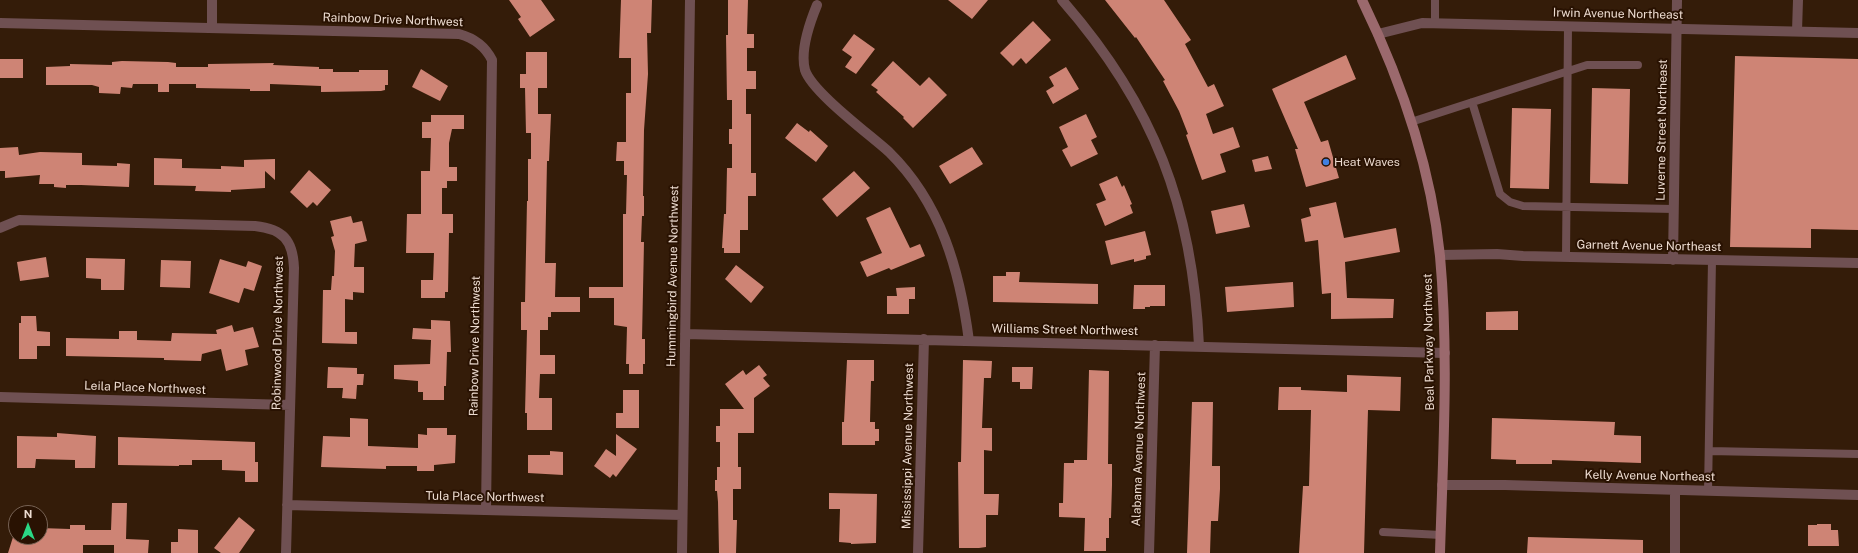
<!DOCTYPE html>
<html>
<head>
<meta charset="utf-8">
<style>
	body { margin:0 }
	#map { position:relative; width:1858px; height:553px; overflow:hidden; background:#341c09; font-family:"Public Sans",sans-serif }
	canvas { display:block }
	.north { position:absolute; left:8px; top:505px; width:40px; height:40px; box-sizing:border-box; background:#291202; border:1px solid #776355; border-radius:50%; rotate:0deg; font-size:11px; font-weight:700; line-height:16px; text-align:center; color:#eddcd1 }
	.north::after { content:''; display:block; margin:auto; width:14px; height:18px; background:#2ad885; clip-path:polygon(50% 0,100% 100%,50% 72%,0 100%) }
</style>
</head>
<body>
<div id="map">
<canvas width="1858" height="553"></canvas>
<div class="north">N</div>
</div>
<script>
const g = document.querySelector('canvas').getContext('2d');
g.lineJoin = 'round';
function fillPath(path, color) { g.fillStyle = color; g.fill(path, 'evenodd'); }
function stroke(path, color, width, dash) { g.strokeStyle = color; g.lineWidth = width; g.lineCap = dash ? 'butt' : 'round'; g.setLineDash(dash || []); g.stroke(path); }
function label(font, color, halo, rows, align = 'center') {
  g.font = font + ' "Public Sans",sans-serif'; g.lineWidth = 4; g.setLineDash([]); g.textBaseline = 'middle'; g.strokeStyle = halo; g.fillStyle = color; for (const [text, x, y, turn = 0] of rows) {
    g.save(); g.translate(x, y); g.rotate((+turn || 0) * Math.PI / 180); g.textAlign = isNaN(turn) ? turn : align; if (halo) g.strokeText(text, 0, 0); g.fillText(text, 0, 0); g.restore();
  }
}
fillPath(new Path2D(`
	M509,0H541L555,20L530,37L518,19L521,17Z
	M621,0H652L651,33H647L648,74L644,130L643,196H644V216H642L641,242H644L642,339H645V364H643V374H629V364H626L627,327L614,325V298H589V287H623V214H626L627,175H624V161H616L617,142H626V93H631V58H619Z
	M728,0H748L747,34H754V48H747V71H756V89H746V114H751V173H756V196H748V230H740V253H724V248H722L724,214H726L727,168H732V144H729V129H732V100H727L726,35H728Z
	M948,0H988L972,19Z
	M1105,0H1164L1191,40L1185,44L1208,87L1214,84L1224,106L1206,114L1213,134L1233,127L1240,147L1220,154L1226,172L1202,180L1186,135L1188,134L1179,111L1163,81L1165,80L1136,37L1135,38Z
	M1033,21L1051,40L1026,64L1021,58L1013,66L1000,53Z
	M854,34L875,49L856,74L845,67L852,57L842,50Z
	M526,52H547V88H538V114H551L549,161H547L545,263H556L555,297H580V312H551V317H548V330H540V355H555V374H540L539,398H552V430H527V413H525L527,330H521V302H525L527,201H528V159H531V133H526L525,88H520V74H526Z
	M1346,55L1356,79L1304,102L1321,142L1328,140L1339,178L1306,187L1295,149H1298L1272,89Z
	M1735,56L1858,59V230L1811,229V248L1730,247Z
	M0,59H23V78H0Z
	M122,61L168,62L176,63V67H208V64L274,63L273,65L319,67V69H333V72H359V70H388V85H385V90L381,91L321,92V86L297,85L270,84V91H250V89L196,88V84H169V92H158V84H133L132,88L121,87L120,94L99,93V87L92,85H46V67L70,66V64L112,65V62Z
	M893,61L920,86L929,77L947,95L913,128L903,118L904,117L876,92L878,90L871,85Z
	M1066,67L1079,89L1053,104L1046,91L1054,86L1049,77Z
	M421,69L448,86L440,101L412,87Z
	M1592,88L1630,89L1628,184L1590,183Z
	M1512,108L1551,109L1549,189L1510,188Z
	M1086,114L1097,137L1091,140L1098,154L1071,167L1062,150L1068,147L1059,127Z
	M431,115H464V129H452L449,143V167H457V181H447V188H442V214H453V233H449L448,292H445V298H421V280H433L434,253H406L407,214H421V171H430L431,138H422V122H431Z
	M797,123L809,132L810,130L828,146L816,162L785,138Z
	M18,147L19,155L40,152L82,153V165L117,166V163L130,164L129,187L81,185H66V188L54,187V184H39L40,175L5,178V171H0V148Z
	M972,147L983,164L950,184L939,166Z
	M1268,156L1272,169L1255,172L1252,160Z
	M154,158L182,159V168L221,169V166L244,167V160L275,159V180L265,171V188L231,190V192L195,191L196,186L154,185Z
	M309,170L331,190L317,206L313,202L307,208L290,192Z
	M854,171L870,188L837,217L822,199Z
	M1117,176L1122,187L1124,185L1132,204L1130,205L1133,213L1105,226L1096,204L1106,200L1099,184Z
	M1336,202L1344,238L1396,228L1400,252L1345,262L1347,298L1394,299L1393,318L1331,319V293L1322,294L1318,240L1305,242L1301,219L1311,216L1309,208Z
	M1244,204L1250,227L1216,234L1211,211Z
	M890,207L910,248L920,244L925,256L891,270L889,268L867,277L860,262L882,253L866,218Z
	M351,216L353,223L362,221L367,241L355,244L354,267H364V293L353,292V300L345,299V332H357V344L322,343L323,290H331L332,276H334L335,251L331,237L334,236L330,221Z
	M1145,231L1151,255L1146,256V259L1134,262V259L1111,265L1105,241Z
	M46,257L49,277L20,281L17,262Z
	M86,258L125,259L124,290H101V279L86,278Z
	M220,259L246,267L248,261L262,266L254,291L244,288L239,303L209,293Z
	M161,260L191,261L190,288L160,287Z
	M736,265L764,287L751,303L725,279Z
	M1006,272H1020L1019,282L1098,284V304L993,302V276H1006Z
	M1293,282L1294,307L1227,312L1225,287Z
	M1134,285H1165V306H1150V307H1145V309H1133Z
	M915,287V299H909V314H887V296H897L896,288Z
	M1518,311V330H1486V312Z
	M21,316H36L37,331L50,332V346H37V359H19V323H21Z
	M431,320L450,321L451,352H447L446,386H444V400H423V392H418V381L394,379V365L430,364L431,340L412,339L413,328L431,329Z
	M232,325L234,332L253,327L259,347L245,350L248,365L226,371L221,349L202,354L201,361L164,360V358L66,356V338L119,339V331H137V340L171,341L172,333L217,334L216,330Z
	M847,360H874V381H871L870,422H875V429H879V441H875V445H842V422H844Z
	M963,360L992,361L991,378H984L982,428H992V451L984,450V494H999L998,515H986V547L979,548H959L958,462H961Z
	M759,365L767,375L763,378L770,386L754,398V433H738V467H741V489H733V520H737L736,553H719L718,502L717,491H715V480H717V467H720V442H716V426H720V409H744L725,384L743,370L746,375Z
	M328,367L357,368V374H364L363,385H357L356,399L342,398L343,388H327Z
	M1012,367H1033L1032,389H1020V382H1012Z
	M1089,370L1109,371L1108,464H1112V485L1111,518H1109V538H1106V551H1084L1085,518L1059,517V503H1063L1064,463H1074V460H1087Z
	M1347,375L1401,377L1400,411L1368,410L1364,553H1299L1303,486H1309L1311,410H1278L1279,387H1301V390L1347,392Z
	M623,390H639V428H616V413H623Z
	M1192,402H1213L1212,466H1220V489L1218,521H1211L1210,553H1187Z
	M350,418L368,419V446L418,448V434L427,435V428H447V435H456L455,463L434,465V471H417V466H386V469L321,467L323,436L350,437Z
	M1492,418L1615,422L1614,435L1641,436V463L1552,460V464H1516V460L1491,459Z
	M57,433L96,436L95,468H75V460L36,459L35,468H17V436L57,437Z
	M616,434L637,449L616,477L613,474L610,478L594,466L606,449L616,456Z
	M118,437L255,442V462H258V482H245V471L222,470V460H192V465H179V466L118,465Z
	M550,451L563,452V475L528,473V455H550Z
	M829,493L877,494L876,543L851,544V543L839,542L840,509H829Z
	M112,503H127L126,539L149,540L148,553H114V545H83V553H8L13,537H40V528L70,529V525H85V530H111Z
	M239,517L255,530L239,553H221L214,548Z
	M1817,524H1831V530H1838L1839,546H1808V525H1817Z
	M178,529L198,530V553H171V542H178Z
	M1528,537L1643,540V553H1527Z`), '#ce8475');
stroke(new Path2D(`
	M1435,23V0
	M1472,102L1500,194L1510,202L1523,206L1674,209
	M1411,122L1587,65H1638
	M1566,257L1568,26
	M1709,451L1858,454
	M1708,491L1712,260
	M1383,532L1441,535`), '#6f5052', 8);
stroke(new Path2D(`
	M1062,0C1154,105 1193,207 1199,346
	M817,5C810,22 800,51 805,70C812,92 869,134 889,152C941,203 960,271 969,341
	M0,23L459,34C474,38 485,46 492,60L486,510
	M212,27V0
	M1797,31L1798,0
	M1378,34L1422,23L1858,33
	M0,228L19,220L255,226C283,229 293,240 294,268L286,553
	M1440,255L1497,254L1523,256L1858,263
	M1673,260L1677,0
	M685,334L1445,353
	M0,397L290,405
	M1442,485H1505L1858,495
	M287,505L682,515
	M682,553L690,0
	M918,553L924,339
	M1149,553L1155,345
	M1675,553V490`), '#6f5052', 10);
stroke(new Path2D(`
	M1362,0C1401,80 1431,167 1440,256C1449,355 1443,454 1440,553`), '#9b696d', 10);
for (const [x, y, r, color] of [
	[1326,162,4,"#3f7fe0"]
]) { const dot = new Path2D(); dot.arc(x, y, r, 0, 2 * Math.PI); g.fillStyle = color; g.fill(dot); stroke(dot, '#291202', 1.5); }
label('12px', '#eddcd1', '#291202', [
	["Irwin Avenue Northeast",1618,14,1],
	["Rainbow Drive Northwest",393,20,2],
	["Luverne Street Northeast",1662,130,-89],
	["Garnett Avenue Northeast",1649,246,1],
	["Hummingbird Avenue Northwest",673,276,-89],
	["Williams Street Northwest",1065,330,1],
	["Robinwood Drive Northwest",278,333,-89],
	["Beal Parkway Northwest",1429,342,-91],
	["Rainbow Drive Northwest",475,346,-89],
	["Leila Place Northwest",145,388,2],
	["Mississippi Avenue Northwest",908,446,-89],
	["Alabama Avenue Northwest",1139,449,-88],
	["Kelly Avenue Northeast",1650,476,1],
	["Tula Place Northwest",485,497,1]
]);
label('12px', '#eddcd1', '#291202', [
	["Heat Waves",1334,162]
], 'left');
</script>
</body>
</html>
